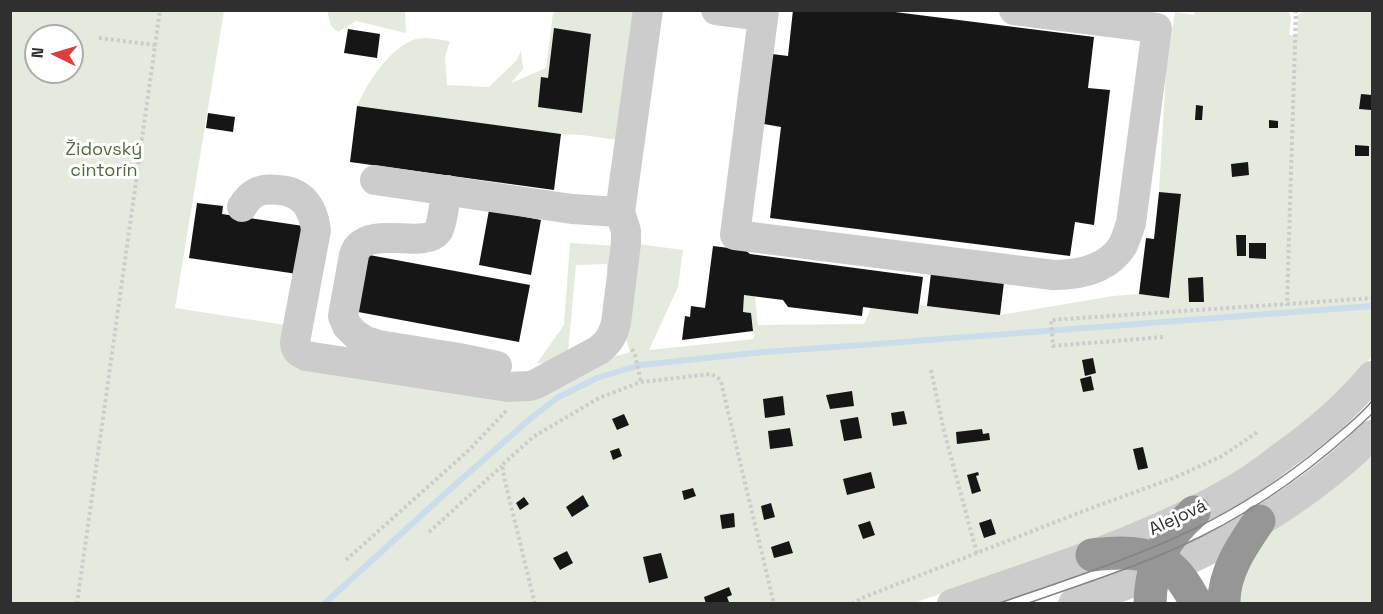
<!DOCTYPE html>
<html>
<head>
<meta charset="utf-8">
<style>
	body { margin:0 }
	#map { position:relative; width:1383px; height:614px; overflow:hidden; background:#fff; font-family:"Space Grotesk",sans-serif }
	canvas { display:block }
	.frame { position:absolute; inset:0; border:12px solid #2f2f2f; pointer-events:none }
	.north { position:absolute; left:24px; top:24px; width:60px; height:60px; box-sizing:border-box; background:#fff; border:2px solid #acacac; border-radius:50%; rotate:275deg; font-size:16px; font-weight:700; line-height:24px; text-align:center; color:#2f2f2f }
	.north::after { content:''; display:block; margin:auto; width:21px; height:27px; background:#d9403e; clip-path:polygon(50% 0,100% 100%,50% 72%,0 100%) }
</style>
</head>
<body>
<div id="map">
<canvas width="1383" height="614"></canvas>
<div class="frame"></div>
<div class="north">N</div>
</div>
<script>
const g = document.querySelector('canvas').getContext('2d');
g.lineJoin = 'round';
function fillPath(path, color) { g.fillStyle = color; g.fill(path, 'evenodd'); }
function stroke(path, color, width, dash) { g.strokeStyle = color; g.lineWidth = width; g.lineCap = dash ? 'butt' : 'round'; g.setLineDash(dash || []); g.stroke(path); }
function label(font, color, halo, rows, align = 'center') {
  g.font = font + ' "Space Grotesk",sans-serif'; g.lineWidth = 6; g.setLineDash([]); g.textBaseline = 'middle'; g.strokeStyle = halo; g.fillStyle = color; for (const [text, x, y, turn = 0] of rows) {
    g.save(); g.translate(x, y); g.rotate((+turn || 0) * Math.PI / 180); g.textAlign = isNaN(turn) ? turn : align; if (halo) g.strokeText(text, 0, 0); g.fillText(text, 0, 0); g.restore();
  }
}
fillPath(new Path2D(`
	M327,10L405,11L406,33L356,21L338,32L331,26Z
	M562,10L636,11L618,140L582,135L561,134L357,106C368,82 390,47 416,39C427,36 440,40 450,41L445,57L447,85L489,87L517,60L521,50L523,69L511,83L546,68L553,13Z
	M10,11H224L175,308L292,326L287,358L503,389L630,352L623,329L638,244L683,250L678,287L649,350L754,339L751,313L743,312L744,295L755,296L758,325L864,324L871,308L918,314L919,305L1000,315L1113,296L1139,294L1169,298L1181,195L1159,192L1166,71L1175,12L1194,15L1195,11H1288L1291,18L1289,35L1297,36L1298,15L1304,11H1372V356L1366,364L1308,424L1215,487L1092,541L914,603H11ZM36,36H72V72H36Z
	M570,243L616,246L607,275V264L576,265L568,353L545,364L537,363L564,325Z
	M1372,457V603H1234L1259,541L1364,461Z`), '#e4ebde');
stroke(new Path2D(`
	M324,604L447,492L530,419L557,398L597,378L640,365L764,352L863,345L1372,306`), '#ccdcea', 6);
fillPath(new Path2D(`
	M793,10H879L1094,37L1088,88L1110,90L1094,225L1075,222L1070,256L770,218L781,127L764,124L772,54L788,56Z
	M554,28L591,34L582,113L538,107L541,77L548,78Z
	M348,29L380,34L377,58L344,53Z
	M1361,94L1372,95L1371,110L1359,109Z
	M1196,105L1203,106L1202,120H1195Z
	M357,106L561,134L554,190L350,162Z
	M208,113L235,117L233,132L206,128Z
	M1269,120L1278,121V128H1269Z
	M1355,145L1369,146V156H1355Z
	M1248,162L1249,175L1232,177L1231,164Z
	M1159,192L1181,194L1169,298L1139,294L1146,238L1154,239Z
	M197,203L223,206L222,214L310,227L304,275L189,258Z
	M489,210L541,220L531,275L479,265Z
	M1236,235H1246V256H1237Z
	M1249,243H1266V259L1249,258Z
	M713,246L745,250L750,254L923,277L918,314L863,307L862,316L788,307L783,300L744,295L743,312L751,313L753,331L682,340L685,316L690,317L691,306L705,308Z
	M364,254L530,285L519,342L353,311Z
	M931,273L1004,282L1000,315L927,306Z
	M1203,277L1204,302H1189L1188,278Z
	M1093,358L1096,373L1085,376L1082,360Z
	M1091,376L1094,390L1083,392L1080,379Z
	M852,391L854,406L830,409L826,395Z
	M783,396L785,415L765,418L763,399Z
	M904,411L907,424L893,426L891,413Z
	M624,414L629,425L617,430L612,419Z
	M858,417L862,438L844,441L840,420Z
	M790,428L793,446L770,449L768,431Z
	M982,429L983,434L989,433L990,440L957,444L956,432Z
	M1143,447L1148,468L1138,470L1133,449Z
	M619,448L622,456L613,460L610,451Z
	M871,472L875,488L847,495L843,479Z
	M978,472L979,475L976,476L981,491L972,494L967,475Z
	M693,488L696,496L684,500L682,491Z
	M583,495L589,506L572,517L566,507Z
	M524,497L529,504L520,510L516,503Z
	M771,503L775,517L764,520L761,506Z
	M734,513L735,527L722,529L720,515Z
	M991,519L996,534L984,538L979,523Z
	M870,521L875,535L863,539L858,525Z
	M789,541L793,553L774,558L771,547Z
	M567,551L573,563L560,570L553,558Z
	M661,553L668,578L649,583L643,557Z
	M729,587L732,595L727,597L729,602L724,604H706L704,597Z`), '#161616');
stroke(new Path2D(`
	M1296,10L1287,304L1372,298
	M99,38L155,45
	M1163,337L1053,346L1051,320L1286,304
	M632,349L635,355L641,382
	M931,370L944,431L977,554
	M429,532L502,466
	M346,560L468,451L507,410
	M77,604L160,10
	M535,604L505,481L502,465L533,437L599,398L641,382L711,374L718,378L721,382L774,604
	M852,604L862,598L1086,510L1176,477L1222,456L1259,431`), '#ccc', 4, [3, 3]);
stroke(new Path2D(`
	M716,10L763,16
	M764,10L735,235L1053,275C1079,275 1108,270 1123,245C1126,238 1129,230 1131,223L1157,28L1014,10
	M375,180L572,209L620,212
	M447,190C445,199 442,225 438,231C425,249 375,227 358,247C356,249 355,252 354,255L343,316L347,326L356,335L366,341L379,345L459,358L497,366
	M242,207C245,202 250,196 255,193C262,189 271,189 278,190C302,191 313,207 316,230L295,342C295,351 299,352 306,356L508,387L530,386L536,384L599,350C609,342 613,335 616,323L626,243V231L620,212L648,10
	M952,604C1050,569 1150,540 1239,487C1255,477 1270,466 1284,455C1317,432 1346,407 1372,376
	M1073,604C1129,584 1186,564 1237,535C1285,508 1333,474 1372,435`), '#ccc', 30);
stroke(new Path2D(`
	M1092,555C1117,552 1147,550 1169,566C1181,575 1189,591 1197,604
	M1150,604C1151,562 1164,539 1194,512
	M1224,604C1223,573 1242,546 1259,521`), '#969696', 33);
stroke(new Path2D(`
	M997,604C1063,581 1131,559 1194,529C1241,506 1285,477 1325,444C1341,430 1359,417 1372,401
	M1026,604C1085,583 1146,564 1202,536C1264,505 1322,462 1372,414`), '#848484', 1.5);
label('18px', '#4f683f', '#fff', [
	["Židovský",104,150],
	["cintorín",104,171]
]);
label('18px', '#2f2f2f', '#fff', [
	["Alejová",1178,518,-25]
]);
</script>
</body>
</html>
